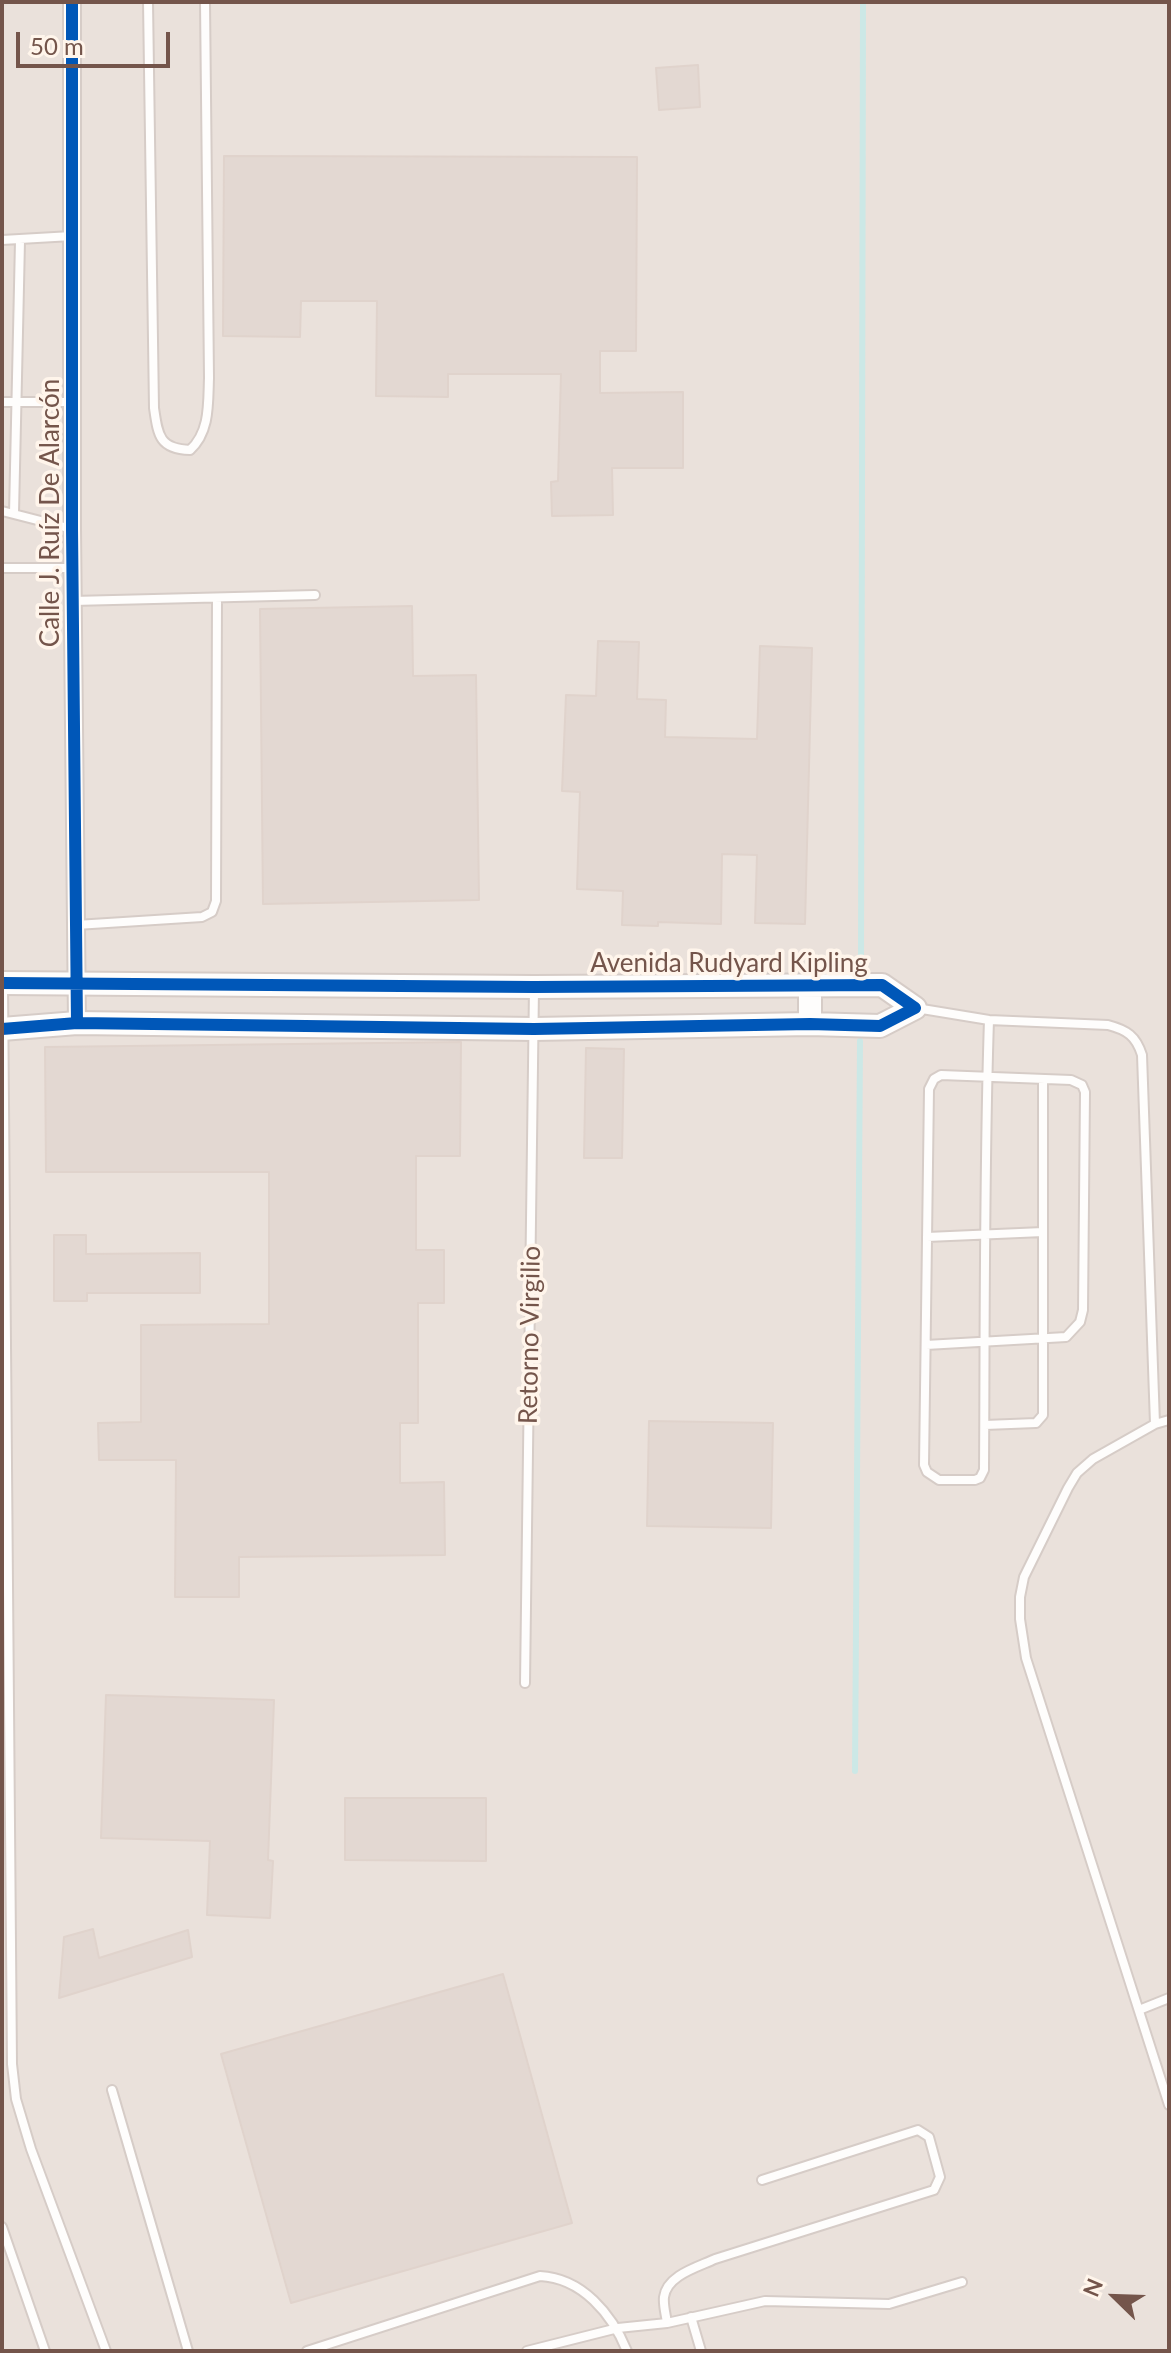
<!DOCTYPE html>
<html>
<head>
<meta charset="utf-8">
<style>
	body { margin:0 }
	#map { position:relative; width:1171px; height:2353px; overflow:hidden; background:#f7f1ea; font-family:Lato,sans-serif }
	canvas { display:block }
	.frame { position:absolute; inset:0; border:4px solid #74554b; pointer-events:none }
	.north { position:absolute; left:1075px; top:2257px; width:80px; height:80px; -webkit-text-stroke:6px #fff5eb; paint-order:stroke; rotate:293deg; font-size:22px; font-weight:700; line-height:32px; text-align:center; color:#74554b }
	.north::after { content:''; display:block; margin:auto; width:28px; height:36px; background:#74554b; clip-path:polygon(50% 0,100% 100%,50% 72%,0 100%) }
	.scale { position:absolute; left:16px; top:32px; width:154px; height:36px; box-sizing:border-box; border:4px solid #74554b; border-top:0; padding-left:10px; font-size:24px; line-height:28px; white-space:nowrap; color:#74554b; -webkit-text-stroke:6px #fff5eb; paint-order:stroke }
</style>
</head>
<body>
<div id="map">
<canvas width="1171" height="2353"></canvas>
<div class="frame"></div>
<div class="north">N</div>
<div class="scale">50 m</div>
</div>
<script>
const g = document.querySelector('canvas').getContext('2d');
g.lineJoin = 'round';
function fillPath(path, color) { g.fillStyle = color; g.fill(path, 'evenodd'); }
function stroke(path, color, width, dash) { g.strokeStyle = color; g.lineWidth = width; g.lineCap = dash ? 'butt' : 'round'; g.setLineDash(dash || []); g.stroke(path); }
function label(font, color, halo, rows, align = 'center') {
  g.font = font + ' Lato,sans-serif'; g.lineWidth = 7; g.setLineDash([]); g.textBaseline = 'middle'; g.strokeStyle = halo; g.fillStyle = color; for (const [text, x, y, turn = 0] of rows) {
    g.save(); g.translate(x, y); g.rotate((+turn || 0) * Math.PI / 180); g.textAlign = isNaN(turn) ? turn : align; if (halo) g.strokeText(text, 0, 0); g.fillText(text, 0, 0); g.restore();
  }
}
fillPath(new Path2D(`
	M2,2H1169V2351H2Z`), '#eae1db');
stroke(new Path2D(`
	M861,961L863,2
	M855,1771L860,1041`), '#cce8e6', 6);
const building = new Path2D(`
	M698,65L700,107L659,110L656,68Z
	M224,156L637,157L636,351H600V393L683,392V468H612L613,515L552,516L551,482L558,481L561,374H448V397L376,396L377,301H301L300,337L223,336Z
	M412,606L413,676L476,675L479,900L263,904L260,609Z
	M598,641L639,642L637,699L666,700L665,737L757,739L760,646L812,648L805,924L755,923L757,855L722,854L721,924L658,922V926L622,925L623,891L577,889L580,792L562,791L566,695L596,696Z
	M461,1042L460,1156H416V1250H444V1303H418V1423H400V1483L444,1482L445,1555L239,1557V1597H175L176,1460H99L98,1423L141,1422V1325L269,1324V1172H46L45,1047Z
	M586,1048L624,1049L622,1158H584Z
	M54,1235H86V1254L200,1253V1293H87V1301H54Z
	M649,1421L773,1423L771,1528L647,1526Z
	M106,1695L274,1700L268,1860L273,1861L270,1918L207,1915L210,1841L101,1838Z
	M345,1798H486V1861L345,1860Z
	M93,1929L99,1958L188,1930L192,1957L59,1998L64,1937Z
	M503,1974L572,2223L291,2303L221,2054Z`);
fillPath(building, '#e3d8d2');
stroke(building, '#e0d3cc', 2);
const service = new Path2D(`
	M148,2L154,408C158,435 159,449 190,450C210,432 208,404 209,378L205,2
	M2,240L72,236
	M2,402H73
	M2,511L72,529
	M14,513L20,241
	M2,568H72
	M73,601L315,595
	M76,925L202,917L212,912L216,901L217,598
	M3,984L12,2064L16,2099L31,2149L106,2351
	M916,1008L989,1020L1108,1025C1127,1030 1136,1036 1142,1055L1155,1424
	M927,1237L1043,1232
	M926,1345L1066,1337L1080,1322L1083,1310L1085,1092L1082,1085L1071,1080L941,1075L934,1079L929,1089L924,1465L927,1472L939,1480H975L980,1478L984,1470C985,1320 984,1170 989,1020
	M1169,1420L1155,1424L1093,1459L1077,1473L1068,1488L1024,1577L1020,1597V1619L1026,1658L1169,2105
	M985,1425L1036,1423L1043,1415V1079
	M525,1683L534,988
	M1139,2010L1169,1998
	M112,2090L188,2351
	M2,2227L45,2351
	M691,2317L701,2351
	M667,2323C666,2315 663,2305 664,2297C667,2275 698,2267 715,2259L934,2190L940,2177L929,2137L918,2130L762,2180
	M307,2351L540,2276C582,2278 612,2314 627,2351
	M527,2351L618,2328L667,2323L765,2301L889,2304L962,2282`);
const minor = new Path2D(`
	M72,2V529L77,1023`);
const tertiary = new Path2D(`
	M2,983L534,987L882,985L915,1008L880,1026L810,1024L534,1029L77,1023L2,1029
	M810,1024V984`);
stroke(service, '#d6ccc7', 12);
stroke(minor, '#d6ccc7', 20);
stroke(tertiary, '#d6ccc7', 26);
stroke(service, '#fefdfc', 8);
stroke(minor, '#fefdfc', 16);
stroke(tertiary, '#fefdfc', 22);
stroke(new Path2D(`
	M72,2V529L77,1023
	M2,983L534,987L882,985L915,1008L880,1026L810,1024L534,1029L77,1023L2,1029`), '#0057b8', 12);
label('26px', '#74554b', '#fff5eb', [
	["Calle J. Ruíz De Alarcón",51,513,-90],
	["Avenida Rudyard Kipling",729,964],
	["Retorno Virgilio",530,1335,-89]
]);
</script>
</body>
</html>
